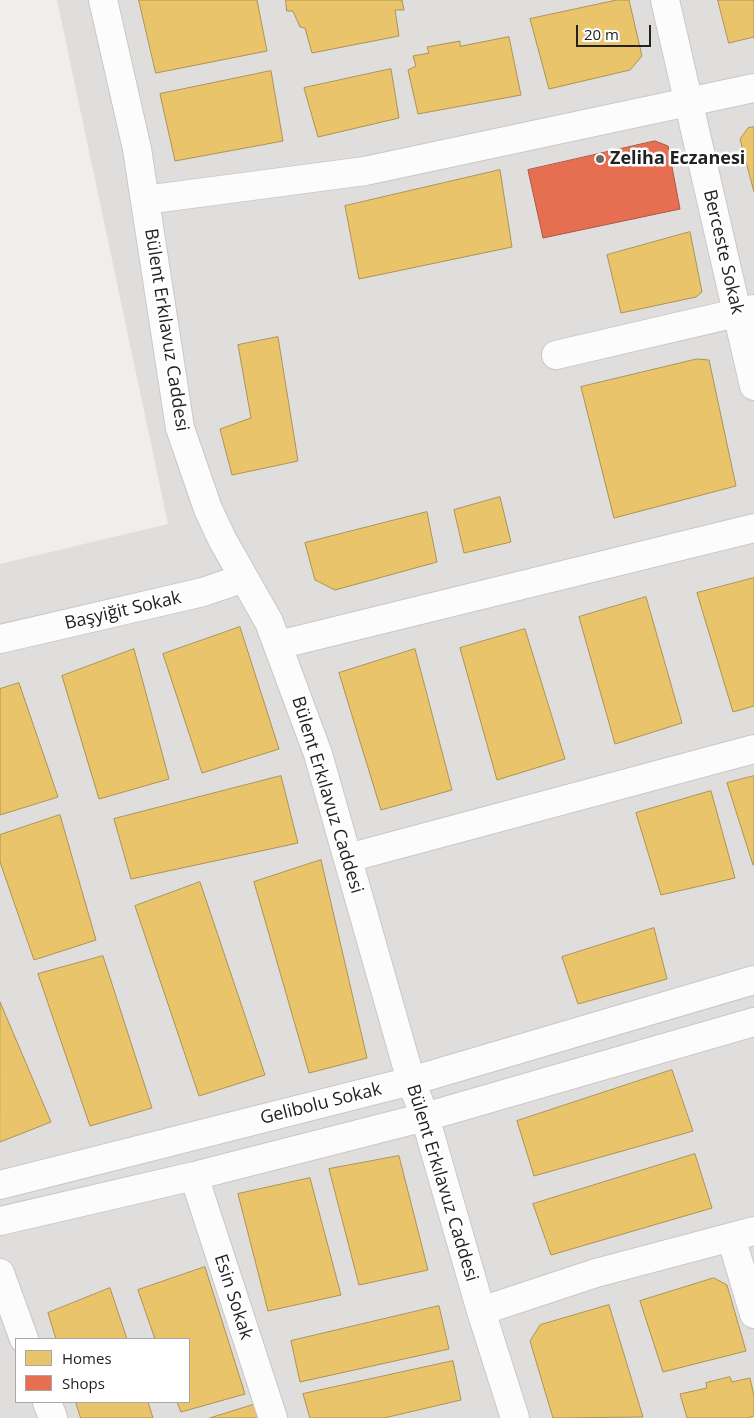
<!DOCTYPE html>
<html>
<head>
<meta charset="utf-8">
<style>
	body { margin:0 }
	#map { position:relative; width:754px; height:1418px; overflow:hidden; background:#f0eeeb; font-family:"Open Sans",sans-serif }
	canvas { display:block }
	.legend { position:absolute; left:15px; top:1338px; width:175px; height:65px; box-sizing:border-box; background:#fff; border:1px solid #a7a7a7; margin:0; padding:6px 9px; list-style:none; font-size:15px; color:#222 }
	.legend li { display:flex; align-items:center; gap:10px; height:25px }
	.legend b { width:25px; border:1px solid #a7a7a7 }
	.scale { position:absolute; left:576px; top:25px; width:75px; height:22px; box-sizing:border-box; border:2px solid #222; border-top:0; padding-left:6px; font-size:15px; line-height:18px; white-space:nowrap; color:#222; -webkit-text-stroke:4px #fff; paint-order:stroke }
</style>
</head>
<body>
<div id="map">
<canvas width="754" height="1418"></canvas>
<ul class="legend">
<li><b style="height:14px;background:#e9c46a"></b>Homes</li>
<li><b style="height:14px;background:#e76f51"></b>Shops</li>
</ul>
<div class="scale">20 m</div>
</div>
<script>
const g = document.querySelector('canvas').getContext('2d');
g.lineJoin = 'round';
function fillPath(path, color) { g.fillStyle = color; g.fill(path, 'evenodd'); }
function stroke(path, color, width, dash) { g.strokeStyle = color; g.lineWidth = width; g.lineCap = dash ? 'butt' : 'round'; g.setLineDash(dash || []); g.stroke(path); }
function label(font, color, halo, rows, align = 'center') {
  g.font = font + ' "Open Sans",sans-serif'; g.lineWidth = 5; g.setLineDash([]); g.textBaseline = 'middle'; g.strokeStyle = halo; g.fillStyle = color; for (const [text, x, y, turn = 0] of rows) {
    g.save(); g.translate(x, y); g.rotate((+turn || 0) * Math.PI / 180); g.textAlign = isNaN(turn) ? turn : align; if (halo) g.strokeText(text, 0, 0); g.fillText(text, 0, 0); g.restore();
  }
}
fillPath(new Path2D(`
	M57,0H754V1418H0V564L168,524ZM16,1339H189V1402H16Z`), '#dfdedc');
const homes = new Path2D(`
	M139,0H257L267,51L156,73Z
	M286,0H402L404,10H395L399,36L312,53L305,28L300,27L293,11H287Z
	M617,0H629L642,56L630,70L549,89L530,19Z
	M718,0H754V37L729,43Z
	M509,37L521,95L418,114L408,70L416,66L413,56L429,53L427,47L460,41V46Z
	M391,69L399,118L318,137L304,88Z
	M271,71L283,141L175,161L160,94Z
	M754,127V192L740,139L748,128Z
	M500,170L512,247L359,279L345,206Z
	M690,232L702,292L696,297L621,313L607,255Z
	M278,337L298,461L232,475L220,429L251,418L238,345Z
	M697,359L709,360L736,486L614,518L581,387Z
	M500,497L511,542L464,553L454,510Z
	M427,512L437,562L335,590L315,580L305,543Z
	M754,578V706L733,712L697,593Z
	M646,597L682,723L615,744L579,617Z
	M240,627L279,749L202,773L163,654Z
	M525,629L565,759L497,780L460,648Z
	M134,649L169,779L99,799L62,676Z
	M415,649L452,790L381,810L339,673Z
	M19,683L58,797L0,815V689Z
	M281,776L298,843L131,879L114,819Z
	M754,776V865H753L727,783Z
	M711,791L735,878L661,895L636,813Z
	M60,815L96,940L34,960L0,862V835Z
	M321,860L367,1058L309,1073L254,882Z
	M200,882L265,1075L199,1096L135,906Z
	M654,928L667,979L578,1004L562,957Z
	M103,956L152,1108L90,1126L38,974Z
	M0,1002L51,1122L0,1142Z
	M672,1070L693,1131L534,1176L517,1121Z
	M695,1154L712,1208L551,1255L533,1204Z
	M399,1156L428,1270L359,1285L329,1169Z
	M310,1178L341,1295L268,1311L238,1194Z
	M205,1267L245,1394L181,1412L177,1402H189V1339H155L138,1290Z
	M714,1278L727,1285L746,1351L663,1372L640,1301Z
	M110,1288L127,1339H56L48,1313Z
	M609,1305L643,1417L553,1418L530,1341L540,1325Z
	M439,1306L449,1349L300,1382L291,1341Z
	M453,1361L461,1400L384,1418H310L303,1394Z
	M730,1377L732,1382L750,1378L754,1396V1416L747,1418H687L680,1394L707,1388L706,1383Z
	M76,1402H148L153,1418H81Z
	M256,1404L260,1418H210Z`);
fillPath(homes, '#e9c46a');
stroke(homes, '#ad9354', 1);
const shops = new Path2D(`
	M655,141L668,146L680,209L543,238L528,170Z`);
fillPath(shops, '#e76f51');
stroke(shops, '#ac5843', 1);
const street = new Path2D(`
	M103,0L137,149L180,428L208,509L222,539L269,622L318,754L411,1081L425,1117L481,1311L515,1418
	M665,0L754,386
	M145,200L365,171L754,88
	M556,355L754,309
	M0,639L203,592L244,578
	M278,645L754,528
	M348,858L754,749
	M194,1176L273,1418
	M0,1185L411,1081L754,980
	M0,1221L194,1176L425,1117L754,1022
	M731,1237L754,1314
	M0,1273L24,1339
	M481,1311L596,1273L754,1231
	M47,1402L53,1418`);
stroke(street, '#c9c8c7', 30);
stroke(street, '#fdfcfc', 28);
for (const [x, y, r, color] of [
	[600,159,5,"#6a6968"]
]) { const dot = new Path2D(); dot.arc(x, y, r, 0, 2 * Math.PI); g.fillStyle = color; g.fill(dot); stroke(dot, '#fff', 2); }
label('bold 18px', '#222', '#fff', [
	["Zeliha Eczanesi",610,159]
], 'left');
label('18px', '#222', '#fff', [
	["Berceste Sokak",723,252,77],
	["Bülent Erkılavuz Caddesi",166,330,81],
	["Başyiğit Sokak",123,611,-13],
	["Bülent Erkılavuz Caddesi",327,795,73],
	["Gelibolu Sokak",321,1104,-14],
	["Bülent Erkılavuz Caddesi",442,1183,73],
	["Esin Sokak",233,1297,72]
]);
</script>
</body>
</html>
